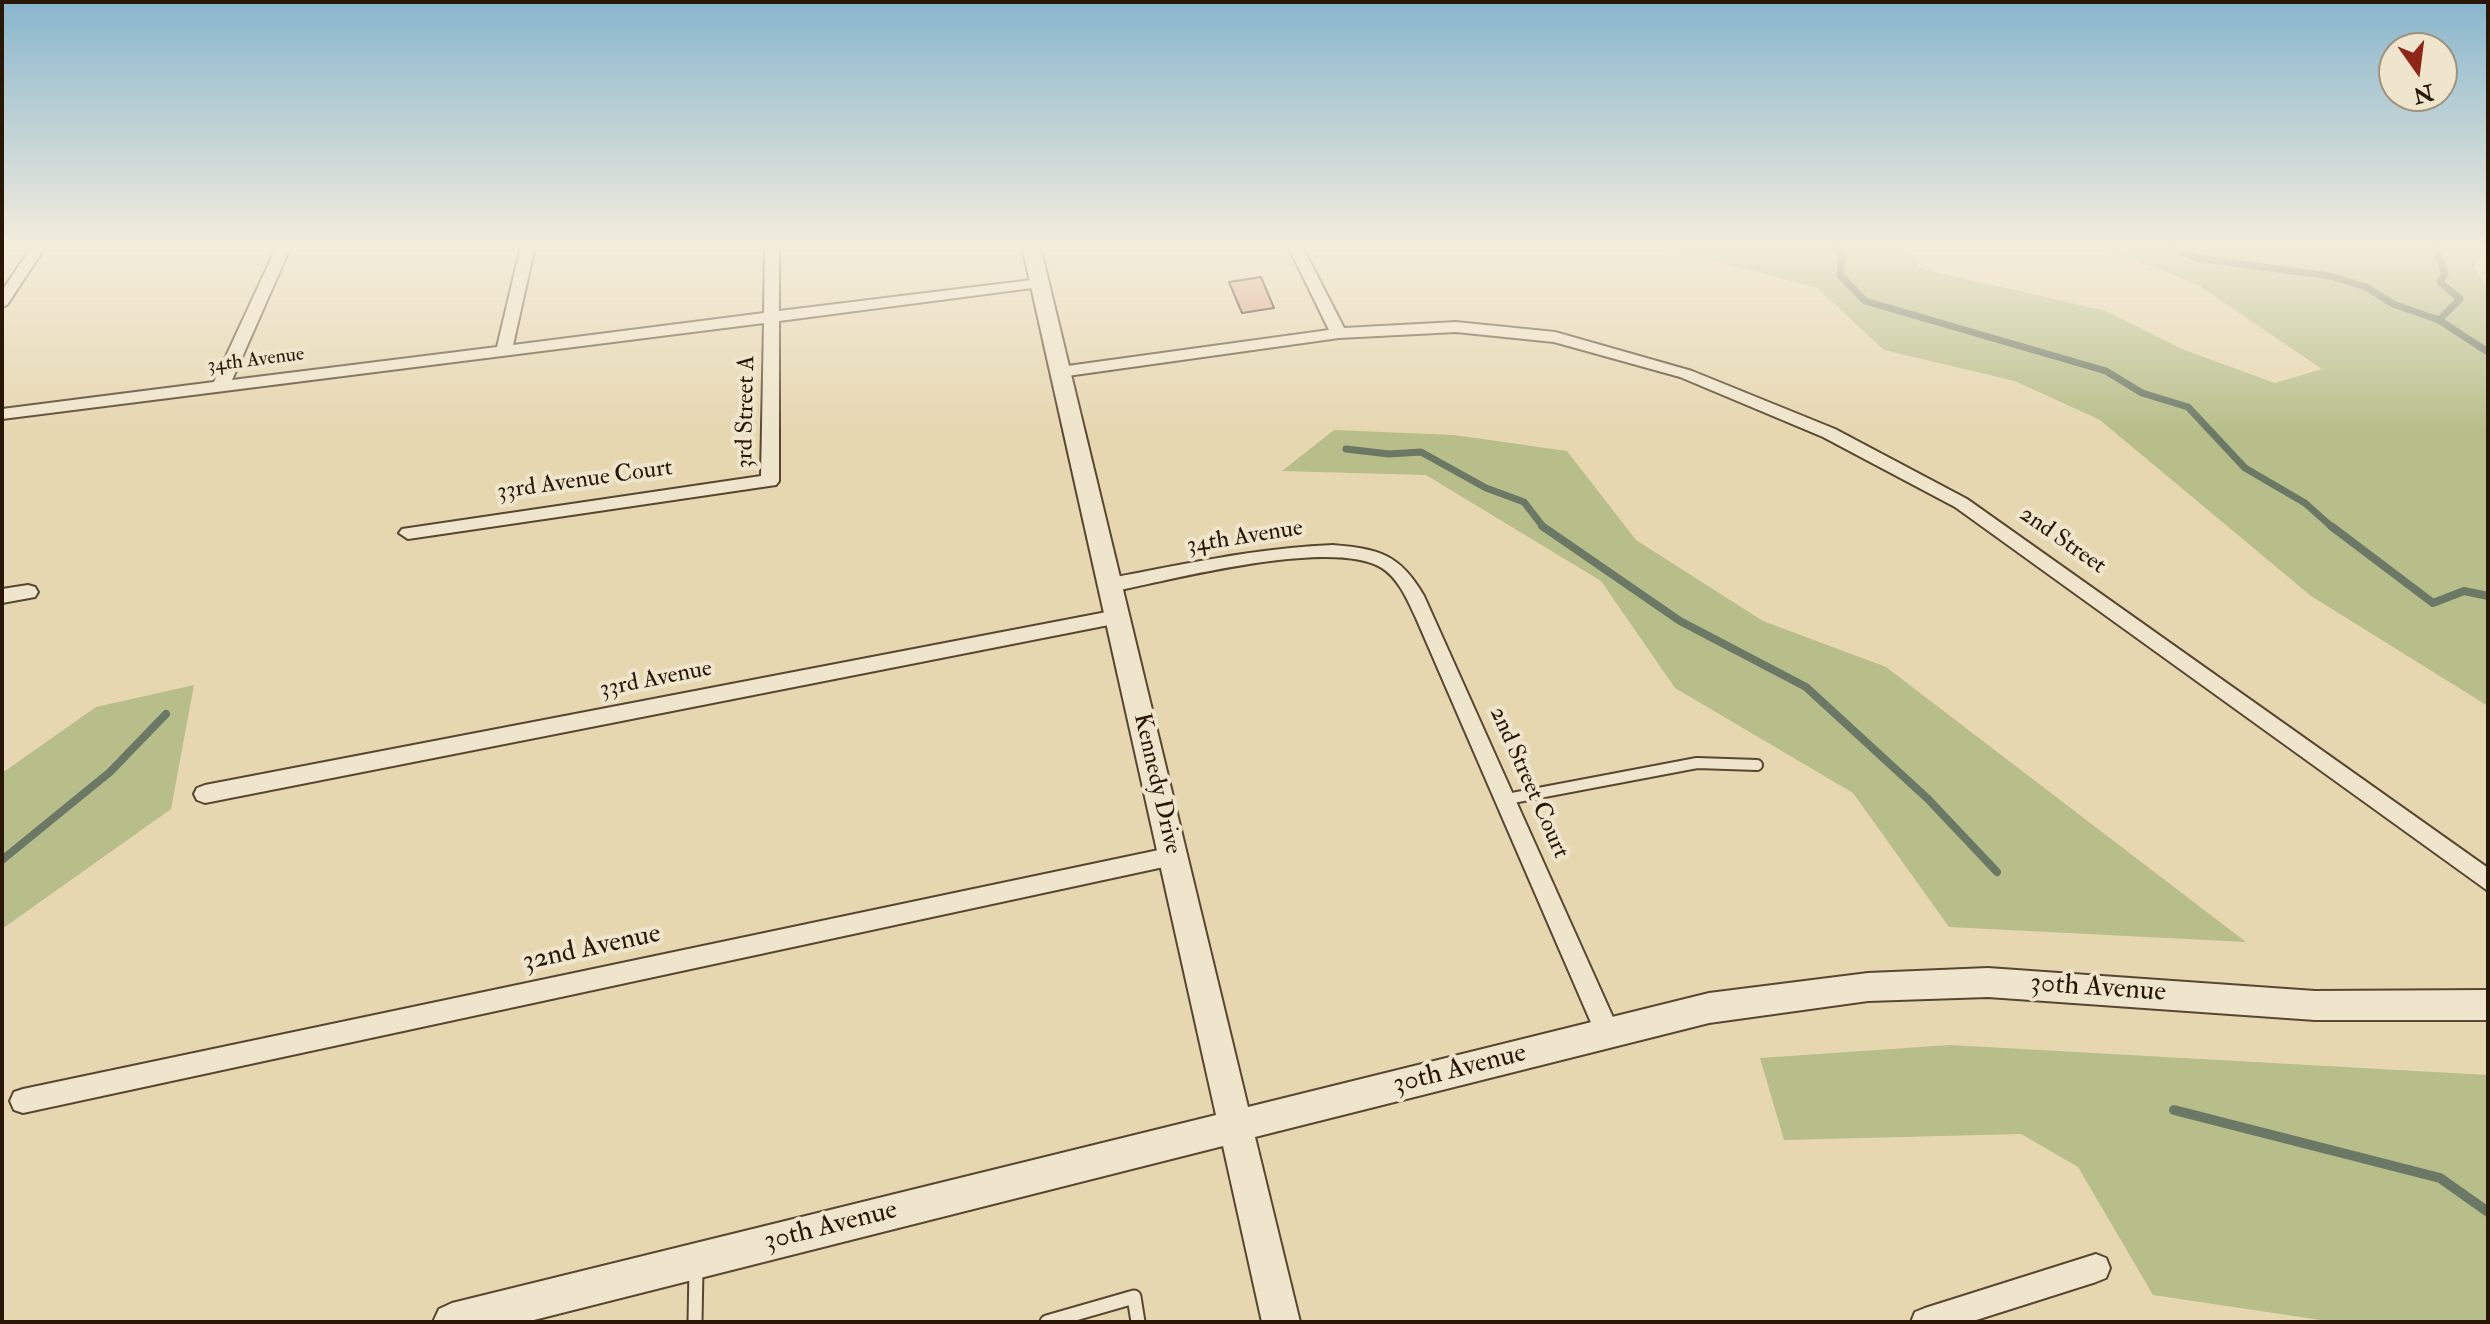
<!DOCTYPE html>
<html>
<head>
<meta charset="utf-8">
<style>
	body { margin:0 }
	#map { position:relative; width:2490px; height:1324px; overflow:hidden; background:#e7d7b1; font-family:"IM FELL Double Pica",serif }
	canvas { display:block }
	.frame { position:absolute; inset:0; border:4px solid #291605; pointer-events:none }
	.north { position:absolute; left:2378px; top:32px; width:80px; height:80px; box-sizing:border-box; background:#efe5cc; border:2px solid #a0927c; border-radius:50%; rotate:166deg; font-size:22px; font-weight:700; line-height:32px; text-align:center; color:#291605 }
	.north::after { content:''; display:block; margin:auto; width:28px; height:36px; background:#8f2418; clip-path:polygon(50% 0,100% 100%,50% 72%,0 100%) }
</style>
</head>
<body>
<div id="map">
<canvas width="2490" height="1324"></canvas>
<div class="frame"></div>
<div class="north">N</div>
</div>
<script>
const g = document.querySelector('canvas').getContext('2d');
g.lineJoin = 'round';
function fillPath(path, color) { g.fillStyle = color; g.fill(path, 'evenodd'); }
function stroke(path, color, width, dash) { g.strokeStyle = color; g.lineWidth = width; g.lineCap = dash ? 'butt' : 'round'; g.setLineDash(dash || []); g.stroke(path); }
function label(font, color, halo, rows, align = 'center') {
  g.font = font + ' "IM FELL Double Pica",serif'; g.lineWidth = 8; g.setLineDash([]); g.textBaseline = 'middle'; g.strokeStyle = halo; g.fillStyle = color; for (const [text, x, y, turn = 0] of rows) {
    g.save(); g.translate(x, y); g.rotate((+turn || 0) * Math.PI / 180); g.textAlign = isNaN(turn) ? turn : align; if (halo) g.strokeText(text, 0, 0); g.fillText(text, 0, 0); g.restore();
  }
}
fillPath(new Path2D(`
	M1659,246H1909L1919,268L2106,311L2182,349L2275,383L2322,369L2198,285L2099,246H2488L2474,267L2488,288V706L2311,596L2100,420L2015,381L1884,350L1817,288Z
	M1334,430L1454,435L1567,451L1636,540L1763,621L1886,667L2246,942L1949,927L1853,793L1675,688L1601,581L1426,475L1282,471Z
	M194,685L171,809L2,929V773L96,707Z
	M1950,1045L2488,1075V1322H2334L2153,1295L2078,1167L2021,1134L1784,1140L1760,1058Z`), '#b7be8a');
stroke(new Path2D(`
	M1835,246L1842,256L1840,275L1865,301L2106,371L2142,393L2188,407L2245,468L2305,503L2333,528
	M2166,246L2196,258L2330,276L2366,287L2393,304L2439,320
	M2435,246L2445,274L2440,282L2460,299L2439,320L2488,352
	M1346,449L1389,454L1421,452L1486,488L1524,502L1544,528`), '#6c7866', 7);
stroke(new Path2D(`
	M1542,526L1680,621L1806,687L1928,799L1997,872
	M2331,526L2433,603L2464,591L2488,596
	M2,860L110,772L166,714`), '#6c7866', 8);
stroke(new Path2D(`
	M2174,1110L2440,1178L2488,1212`), '#6c7866', 10);
const building = new Path2D(`
	M1261,277L1274,308L1242,313L1229,282Z`);
fillPath(building, '#d8a081');
stroke(building, '#291605', 2);
const serviceFar1 = new Path2D(`
	M1507,799L1697,763L1757,765`);
const service = new Path2D(`
	M695,1322L696,1268
	M1047,1322L1134,1297L1138,1322`);
const minor = new Path2D(`
	M32,246H46L7,305L2,307V291Z
	M277,246H291L232,380L497,347L521,246H535L513,345L764,313L765,246H779V311L1040,279L1047,283L1040,287L779,321V481L776,485L408,539L399,533L402,529L761,476L764,323L2,419V409L214,382Z
	M1288,246H1302L1344,328L1456,322L1555,332L1692,371L1835,429L1967,499L2488,868V891L1955,507L1823,437L1680,377L1554,342L1456,332L1339,338L1060,377L1052,372L1060,367L1329,330Z
	M1333,545C1379,549 1400,554 1424,596L1620,1033L1617,1041L1608,1045L1599,1041L1416,618C1408,601 1399,579 1382,568C1332,537 1170,580 1111,592L1102,585L1111,578C1185,564 1257,548 1333,545Z
	M28,585L35,587L38,592L35,597L2,603V589Z
	M1117,610L1127,617L1124,622L205,803L197,800L194,794L197,788L205,785Z
	M1173,847L1181,849L1184,856L1181,863L1173,865L23,1113L14,1110L10,1101L14,1092L23,1089Z
	M2096,1254L2106,1258L2110,1268L2106,1278L2096,1282L1970,1322H1911L1915,1312L1925,1308Z`);
const tertiary = new Path2D(`
	M1022,246H1040L1248,1107L1709,993L1868,973L1988,968L2315,991L2488,990V1020H2315L1988,997L1868,1001L1709,1023L1255,1137L1300,1322H1262L1223,1146L526,1322H433L439,1309L452,1303L1216,1115Z`);
stroke(serviceFar1, '#584630', 14);
stroke(service, '#584630', 17);
stroke(minor, '#584630', 4);
stroke(tertiary, '#584630', 4);
stroke(serviceFar1, '#efe5cc', 10);
stroke(service, '#efe5cc', 13);
fillPath(minor, '#efe5cc');
fillPath(tertiary, '#efe5cc');
const sky = g.createLinearGradient(0, 0, 0, 432);
sky.addColorStop(0, '#88b6ce');
sky.addColorStop(0.57, '#f4eddc');
sky.addColorStop(1, '#f4eddc00');
g.fillStyle = sky;
g.fillRect(0, 0, 2490, 432);
label('20px', '#291605', '#efe5cc', [
	["34th Avenue",256,361,-7]
]);
label('24px', '#291605', '#efe5cc', [
	["3rd Street A",747,412,-89],
	["33rd Avenue Court",585,481,-8],
	["34th Avenue",1245,538,-9],
	["2nd Street",2062,541,35],
	["33rd Avenue",656,680,-11],
	["2nd Street Court",1528,783,66],
	["Kennedy Drive",1156,784,77]
]);
label('28px', '#291605', '#efe5cc', [
	["32nd Avenue",592,949,-12],
	["30th Avenue",2098,989,4],
	["30th Avenue",1460,1070,-14],
	["30th Avenue",831,1227,-14]
]);
</script>
</body>
</html>
